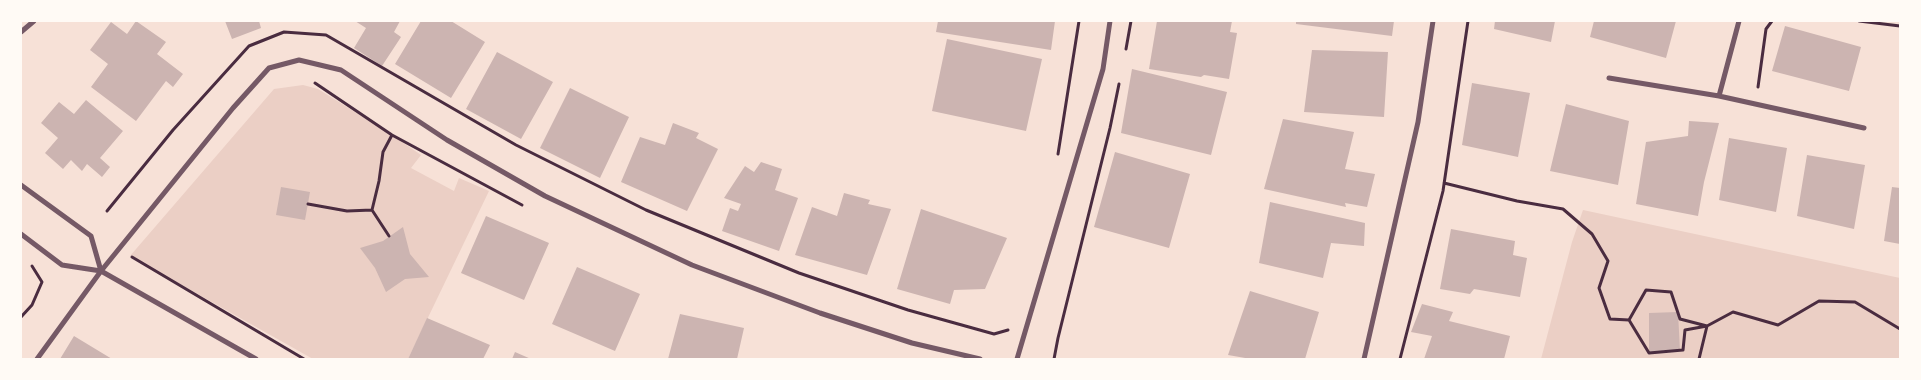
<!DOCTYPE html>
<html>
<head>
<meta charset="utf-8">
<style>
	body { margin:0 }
	#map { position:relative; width:1921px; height:380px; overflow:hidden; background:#f7e1d7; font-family:"Varela Round",sans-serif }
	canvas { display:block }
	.frame { position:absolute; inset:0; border:22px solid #fffaf5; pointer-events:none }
</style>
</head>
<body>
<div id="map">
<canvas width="1921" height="380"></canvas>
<div class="frame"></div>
</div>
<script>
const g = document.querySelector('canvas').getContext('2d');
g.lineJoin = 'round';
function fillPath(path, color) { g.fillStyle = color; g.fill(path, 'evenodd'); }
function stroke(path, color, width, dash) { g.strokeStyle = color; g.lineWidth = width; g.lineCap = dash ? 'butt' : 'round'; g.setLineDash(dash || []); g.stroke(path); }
fillPath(new Path2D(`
	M303,85L318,89L392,135L421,155L411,168L454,191L459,178L489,191L408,359H313L130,256L274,89Z
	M1583,210L1900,278V359H1541L1572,242Z`), '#ebcfc5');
fillPath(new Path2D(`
	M136,21L166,42L157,54L183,74L173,87L166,81L136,121L91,87L108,64L90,50L111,22L127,34Z
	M225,21H259L261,28L232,39Z
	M355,21H400L394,32L401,37L382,66L354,48L366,28Z
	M421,21H451L485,42L451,98L395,64Z
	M938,21H1055L1051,50L936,32Z
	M1157,21H1232L1230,32L1237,33L1229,79L1204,75L1201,77L1149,69Z
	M1296,21H1394L1392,36L1296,24Z
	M1495,21H1555L1551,42L1494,29Z
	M1594,21H1676L1666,58L1590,37Z
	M1785,26L1861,47L1849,91L1772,71Z
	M947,39L1042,59L1026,131L932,111Z
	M1312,50L1388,52L1384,117L1304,112Z
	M497,52L553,82L521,139L466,109Z
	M1132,69L1227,92L1211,155L1121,133Z
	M1472,83L1530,93L1518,157L1462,145Z
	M570,88L629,117L600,178L540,148Z
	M86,100L123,131L100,158L110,167L102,177L87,164L82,171L71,160L63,169L45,153L58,138L41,123L59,102L74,114Z
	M1566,104L1629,121L1618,185L1550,171Z
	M1283,119L1354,132L1345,169L1375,174L1367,207L1345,203L1346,207L1264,189Z
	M1689,121L1719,123L1704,182L1698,216L1636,204L1646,142L1688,136Z
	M673,123L699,133L696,138L718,149L687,211L621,182L640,137L665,145Z
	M1729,138L1787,148L1776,212L1719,200Z
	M1115,152L1190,174L1169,248L1094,227Z
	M1807,155L1865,165L1854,229L1797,216Z
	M761,162L782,169L775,190L798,198L779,251L722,231L730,208L738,211L741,204L724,198L745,166L754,172Z
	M281,187L310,192L305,220L276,215Z
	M1892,187L1900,188V244L1884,241Z
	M844,193L870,200L868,204L891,209L867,275L795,255L812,207L837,216Z
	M1270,202L1365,223L1364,246L1331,243L1323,278L1259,263Z
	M921,209L1007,238L985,289L954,290L950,304L897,289Z
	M486,216L549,243L524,300L461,273Z
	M403,227L410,254L429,277L405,279L386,292L375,268L360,248L383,241Z
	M1451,229L1515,241L1513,255L1527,258L1520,297L1474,289L1470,294L1440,289Z
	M577,267L640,294L615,351L552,324Z
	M1250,291L1319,312L1305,359H1251L1228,355Z
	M1422,304L1453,312L1449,321L1510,336L1504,359H1424L1432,336L1411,332Z
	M1678,312L1680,351L1649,353V313Z
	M680,314L744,328L737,359H668Z
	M427,318L490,345L483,359H408Z
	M74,336L112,359H60Z
	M515,352L531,359H512Z`), '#ccb4b1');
stroke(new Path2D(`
	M1859,21L1900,26
	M1126,49L1131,21
	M315,83L392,135L522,205
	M1758,87L1766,29L1772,21
	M1058,154L1079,21
	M1444,183L1517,201L1563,209L1592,234L1608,261L1599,288L1610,319L1629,320L1646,290L1671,292L1680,319L1707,326L1685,330L1683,350L1649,353L1629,320
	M308,204L347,211L372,210
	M107,211L173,130L249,46L284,32L326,35L516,145L646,210L799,273L908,310L994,334L1008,330
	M389,236L372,210L379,181L383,152L392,135
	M132,257L304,359
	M21,317L32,305L42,282L32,266
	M1054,359L1058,338L1110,128L1119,84
	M1400,359L1443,191L1468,21
	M1699,359L1707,326L1733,312L1778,325L1819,301L1855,302L1900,329`), '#4a2c40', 3);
stroke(new Path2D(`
	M21,32L34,21
	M1609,78L1719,96L1864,128
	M1719,96L1739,21
	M21,185L91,236L101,271
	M21,234L62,265L101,271L256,359
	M37,359L101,271L233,108L269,68L299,60L341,70L447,140L545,196L692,265L820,313L912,343L980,359
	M1017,359L1103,69L1110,21
	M1364,359L1418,122L1433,21`), '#755966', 5);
</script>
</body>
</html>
